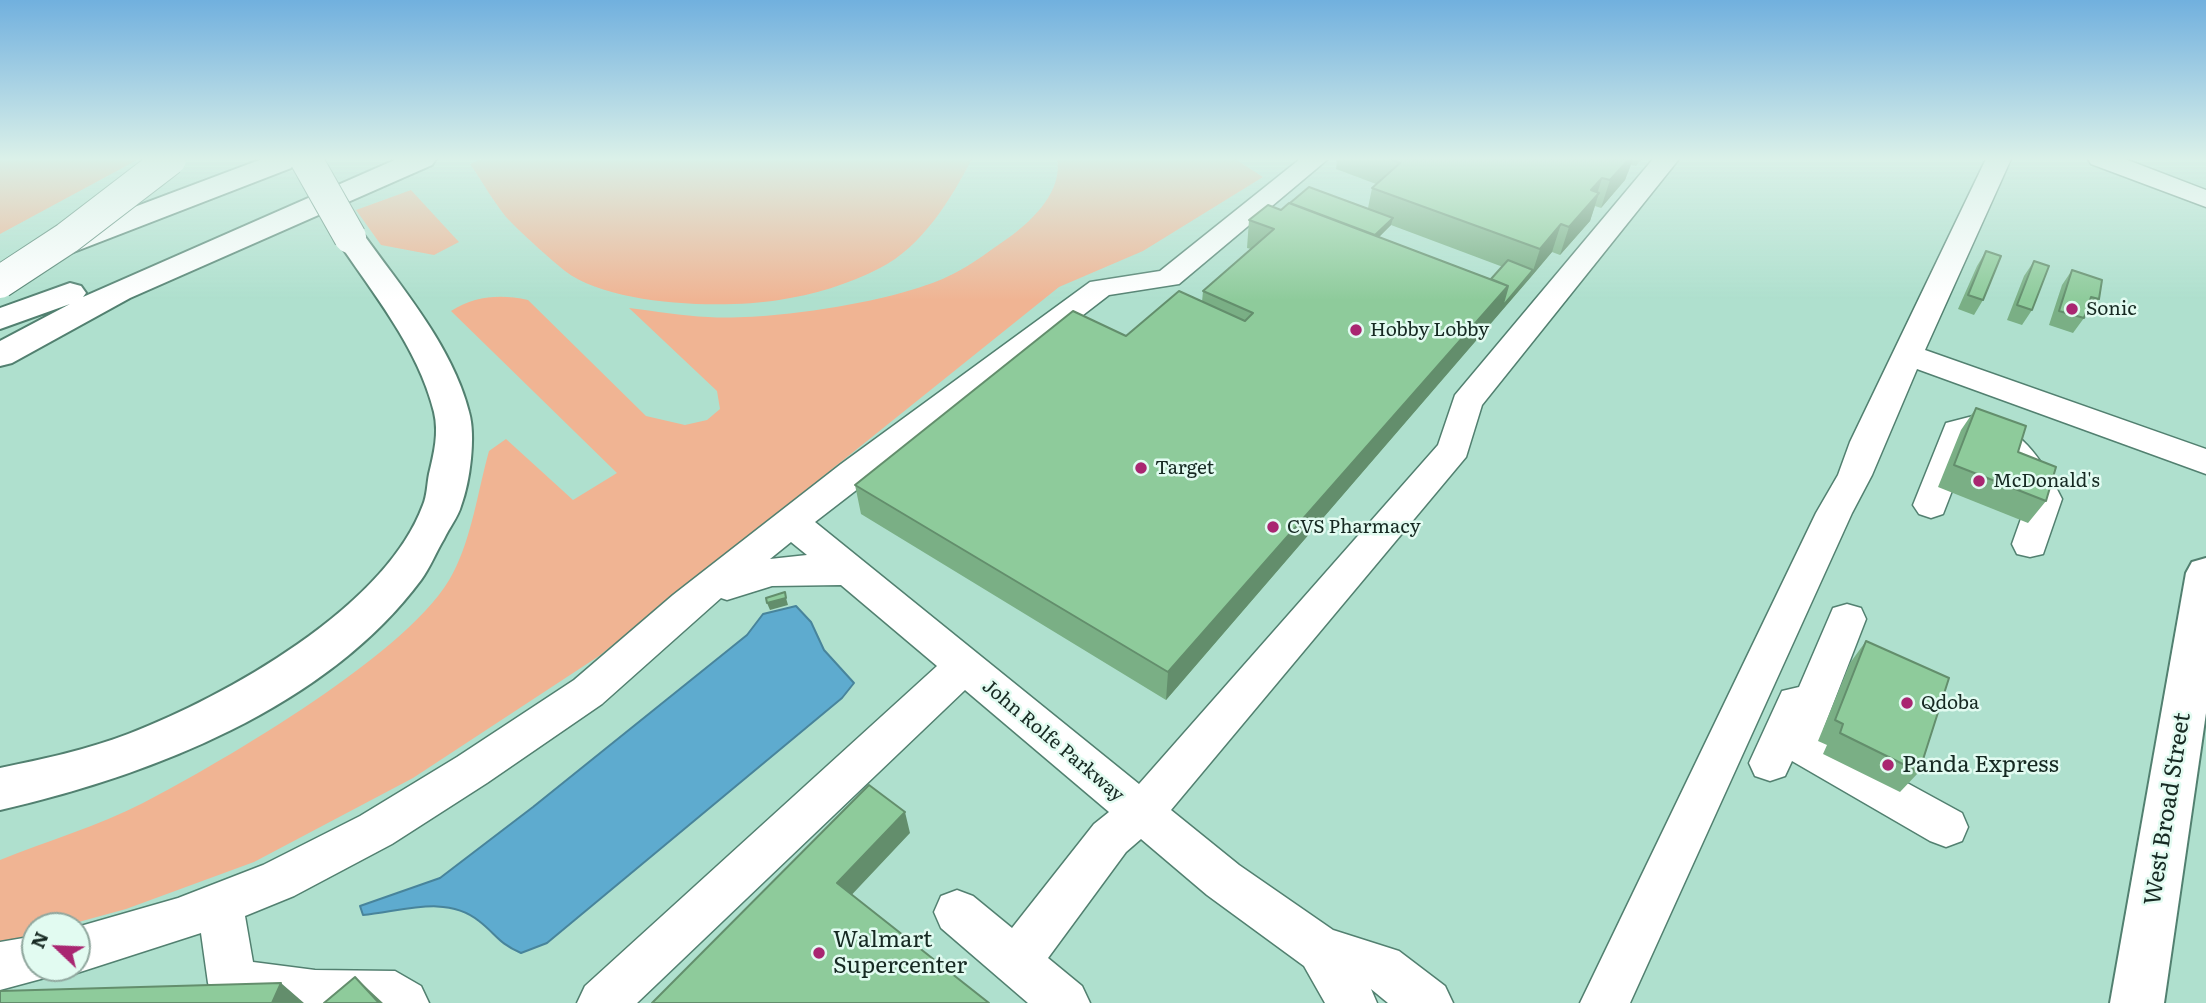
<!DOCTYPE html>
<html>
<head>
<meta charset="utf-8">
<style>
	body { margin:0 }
	#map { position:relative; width:2206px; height:1003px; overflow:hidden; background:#afe0ce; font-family:Literata,serif }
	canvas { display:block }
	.north { position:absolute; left:21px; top:912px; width:70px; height:70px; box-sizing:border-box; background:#e2fbf1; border:2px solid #90a79e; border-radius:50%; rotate:293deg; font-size:19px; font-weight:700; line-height:28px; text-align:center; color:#162922 }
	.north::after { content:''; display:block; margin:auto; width:24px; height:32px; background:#a92671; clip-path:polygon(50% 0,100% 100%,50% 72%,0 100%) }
</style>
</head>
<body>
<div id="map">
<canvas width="2206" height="1003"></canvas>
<div class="north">N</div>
</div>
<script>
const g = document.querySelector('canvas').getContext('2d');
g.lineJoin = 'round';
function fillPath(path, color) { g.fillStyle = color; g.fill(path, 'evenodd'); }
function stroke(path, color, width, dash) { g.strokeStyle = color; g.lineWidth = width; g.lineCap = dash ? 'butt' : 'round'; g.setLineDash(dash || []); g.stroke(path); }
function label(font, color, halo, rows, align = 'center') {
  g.font = font + ' Literata,serif'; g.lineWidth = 5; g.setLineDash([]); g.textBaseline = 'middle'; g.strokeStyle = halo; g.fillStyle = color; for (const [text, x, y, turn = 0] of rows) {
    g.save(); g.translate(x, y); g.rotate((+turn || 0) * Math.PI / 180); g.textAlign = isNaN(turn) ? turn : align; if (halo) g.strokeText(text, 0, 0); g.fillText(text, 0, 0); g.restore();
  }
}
fillPath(new Path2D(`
	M0,159H139L0,234Z
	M482,159H972C951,199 922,247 880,268C850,284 812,295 779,300C723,309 611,306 565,271C548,257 521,233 506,217C493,201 482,181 470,164Z
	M1057,159H1235L1263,177L1143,251L1059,287L599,656L413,778L254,862L126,909L64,926H35V934L0,943V860C47,841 98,826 143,803C222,762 415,650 453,573C472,537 478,490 489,451L506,439L573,500L617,473L451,311C475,296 500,294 528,300L646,416L685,425L707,420L720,409L717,391L629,308C655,311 682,316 708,317C769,321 899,302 953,274C973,264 992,249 1011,236C1034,219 1063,190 1057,159Z
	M411,190L459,242L434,255L381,245L356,210Z`), '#f0b493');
const water = new Path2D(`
	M796,606L811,622L824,650L854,683L842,698L547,943L521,953C498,943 497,935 479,921C446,894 400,912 363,915L360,906L440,878L533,807L747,635L763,614Z`);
fillPath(water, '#5eabcf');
stroke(water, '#48849b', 2);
const minor = new Path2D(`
	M1300,159H1328L1179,284L1109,295L815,522L1139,784L1438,445L1455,395L1653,159H1679L1482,405L1466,457L1171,810L1239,865L1333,930L1399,951L1445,986L1453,1003H1388L1371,989L1377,1003H1325L1304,966L1207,895L1141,839L1126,852L1048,958L1082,986L1090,1003H1028L941,928L934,912L941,896L957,890L973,896L1012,928L1094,824L1109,812L965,690L637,1003H577L585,986L937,666L841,585L772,586L727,600L721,598L602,704L487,783L392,844L294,896L245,916L253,962L315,970L395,971L421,986L429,1003H222L215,1000L208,983L201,933L77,973L64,968H77V927L178,898L263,865L360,816L457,757L574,680L673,595L841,464L1090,282L1160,271ZM791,542L807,555L770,559Z
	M1986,159H2011L1925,350L2206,449V474L1917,369L1872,475L1852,513L1630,1003H1580L1816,513L1838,475L1850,442Z
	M2088,159H2125L2206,190V207L2091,164Z
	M1973,416C2020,424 2042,459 2062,499L2043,554L2030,557L2017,554L2012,544L2028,499C2017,477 1999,442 1972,439L1943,514L1931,518L1919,514L1913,505L1946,423Z
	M1847,604L1861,608L1866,619L1823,730V737L1962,813L1968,827L1962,841L1946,847L1930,841L1792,761L1785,776L1770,781L1755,776L1749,763L1782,691L1799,687L1833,608Z
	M35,936V968H55L52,976L0,990V942Z`);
const major = new Path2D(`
	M2206,558V713L2164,1003H2110L2186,573L2192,562Z`);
const highway = new Path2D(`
	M262,159H303L299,165L66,255L55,257L44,255L40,248L44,241Z
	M397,159H436L432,165L130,298L12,363L0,366V341L70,304L0,329V308L70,283L81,286L86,293L83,297Z
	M350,228L361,231C400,286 452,345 469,412C476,436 470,482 461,506C458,517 449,528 444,539C436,552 430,568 421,580C326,708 149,776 0,810V768C43,759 86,750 128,734C225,697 385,608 423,505C427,496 427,484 429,474C434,453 439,433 434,412C418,347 371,291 335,237L339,231Z`);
stroke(minor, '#528070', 3);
stroke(major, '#528070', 4);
stroke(highway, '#528070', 4);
fillPath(minor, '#fff');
fillPath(major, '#fff');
fillPath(highway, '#fff');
const highwayBridge = new Path2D(`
	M306,159L350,237
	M0,282L67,238L170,159`);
stroke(highwayBridge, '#528070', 34, []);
stroke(highwayBridge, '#fff', 32);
fillPath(new Path2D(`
	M1337,159H1642L1636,166L1631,165L1625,180L1601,208L1595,206L1590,221L1560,255L1552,252L1166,700L861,514L855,485L1126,336L1202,302L1203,291L1251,249L1247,248L1249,220L1281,210L1368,208L1372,188L1376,184L1336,169ZM1391,225L1503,267L1491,279L1379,237Z
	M1986,251L1983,300L1974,315L1958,309L1977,266Z
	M2034,261L2032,310L2022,325L2007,320L2024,276Z
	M2072,270L2099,299L2088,314H2085L2084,318L2073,333L2049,325L2062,285Z
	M1976,408L2018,452L2046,501L2028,523L1938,487L1961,430Z
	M1866,641L1919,772L1900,792L1823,754L1827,745L1818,741L1850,663Z`), '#7aaf85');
fillPath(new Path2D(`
	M1623,159H1633L1625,180L1601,208L1610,180Z
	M1602,178L1596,197L1599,193L1590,221L1560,255L1569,227L1591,190Z
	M1393,218L1391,225L1357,259L1358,251Z
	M1561,224L1552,252L1531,277L1540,249Z
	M1533,270L1531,277L1166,700L1168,672L1508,286Z
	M786,598L788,605L770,610L767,603Z
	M905,812L910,833L844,903L837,883Z
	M355,977L383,1003H379Z
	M281,983L304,1003H272Z`), '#638e6c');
const building = new Path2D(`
	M1390,159H1629L1610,180L1602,178L1591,190L1599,193L1569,227L1561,224L1540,249L1372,188L1400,163Z
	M1309,187L1393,218L1375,235L1290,203Z
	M1289,203L1508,286L1168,672L855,485L1073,311L1126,336L1179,291L1245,321L1253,313L1203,291L1274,229L1249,220L1268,205L1281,210Z
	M1986,251L2001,256L1983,300L1968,295Z
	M1508,260L1533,270L1502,307L1508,286L1491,279Z
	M2034,261L2049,266L2032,310L2017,305Z
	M2072,270L2102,280L2099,299L2091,297L2084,318L2059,311Z
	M1976,408L2026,426L2018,452L2056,467L2046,501L1954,465Z
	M785,592L786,598L767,603L766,598Z
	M1866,641L1949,678L1919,772L1840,733L1843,724L1835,720Z
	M869,785L905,812L837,883L989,1003H652Z
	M355,977L379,1003H324Z
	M281,983L272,1003H0V991Z`);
fillPath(building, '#8ecb9b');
stroke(building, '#638e6c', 2);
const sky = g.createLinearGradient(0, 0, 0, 300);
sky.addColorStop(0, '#71b0de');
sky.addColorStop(0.53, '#dbf1e9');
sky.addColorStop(1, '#dbf1e900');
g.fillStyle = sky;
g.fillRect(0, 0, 2206, 300);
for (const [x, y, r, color] of [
	[2072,309,7,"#a92671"],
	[1356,330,7,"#a92671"],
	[1141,468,7,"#a92671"],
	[1979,481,7,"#a92671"],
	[1273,527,7,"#a92671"],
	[1907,703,7,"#a92671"],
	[1888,765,7,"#a92671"],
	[819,953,7,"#a92671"]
]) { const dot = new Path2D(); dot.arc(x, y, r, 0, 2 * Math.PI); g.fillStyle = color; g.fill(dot); stroke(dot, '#e2fbf1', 2.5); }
label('19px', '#162922', '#e2fbf1', [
	["Sonic",2086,309],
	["Hobby Lobby",1370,330],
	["Target",1155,468],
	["McDonald's",1993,481],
	["CVS Pharmacy",1287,527],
	["Qdoba",1921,703]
], 'left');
label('19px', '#162922', '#e2fbf1', [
	["John Rolfe Parkway",1053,741,40]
]);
label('23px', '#162922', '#e2fbf1', [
	["Panda Express",1902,765],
	["Walmart",833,940],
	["Supercenter",833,966]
], 'left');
label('23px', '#162922', '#e2fbf1', [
	["West Broad Street",2168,809,-81]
]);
</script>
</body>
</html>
